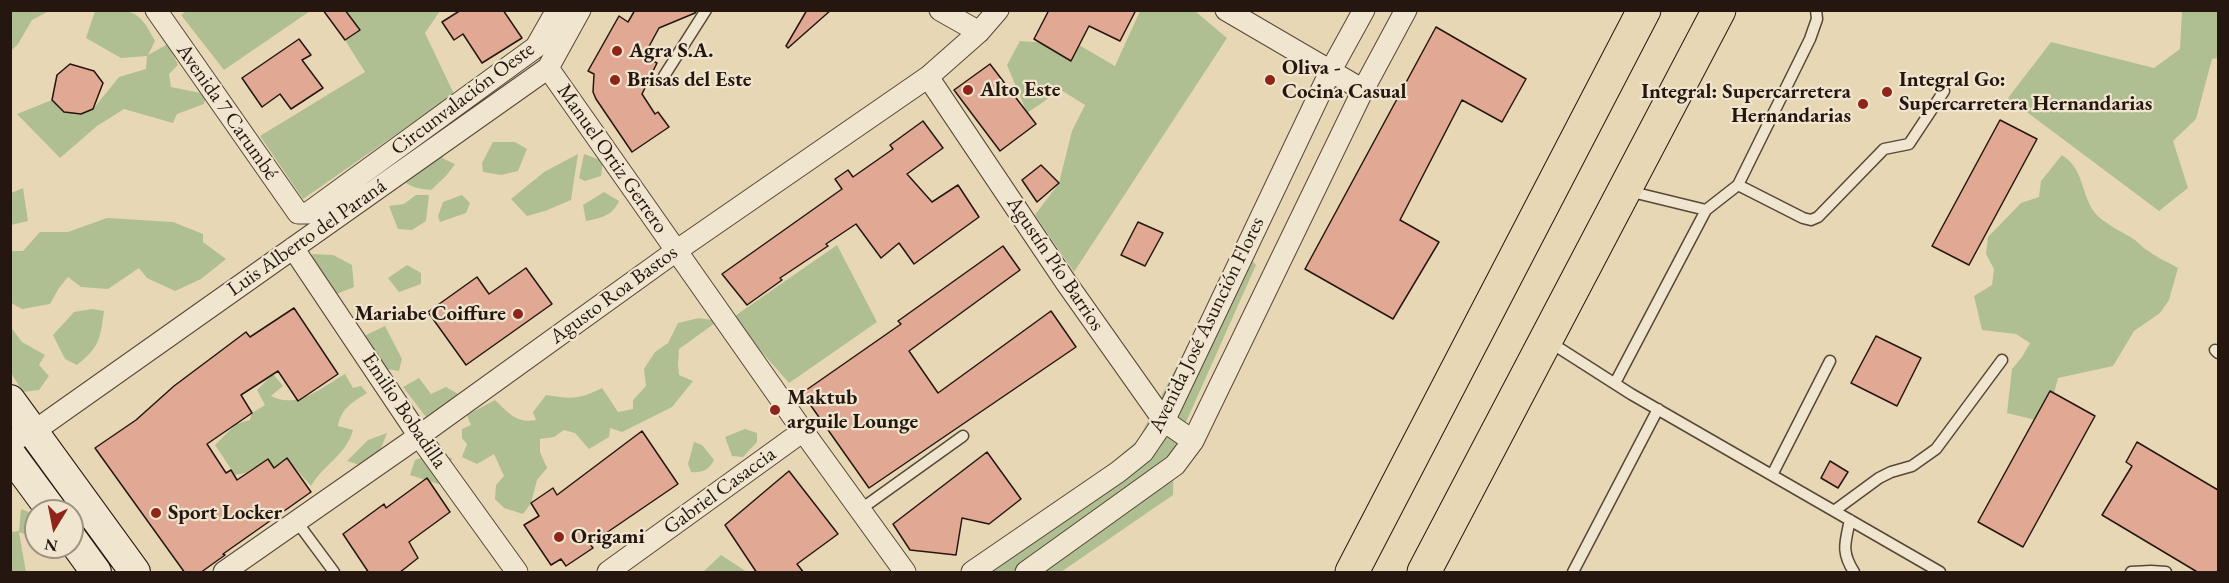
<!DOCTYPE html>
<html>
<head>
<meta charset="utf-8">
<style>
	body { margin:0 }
	#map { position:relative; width:2229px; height:583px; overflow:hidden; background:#e8d7b5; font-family:"EB Garamond",serif }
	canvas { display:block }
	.frame { position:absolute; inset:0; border:12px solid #25170f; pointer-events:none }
	.north { position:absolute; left:24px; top:499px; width:60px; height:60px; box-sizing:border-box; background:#f0e5cf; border:2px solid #9f9382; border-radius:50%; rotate:190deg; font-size:16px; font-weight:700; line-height:24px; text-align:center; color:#25170f }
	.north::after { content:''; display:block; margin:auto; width:21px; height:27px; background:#8f2418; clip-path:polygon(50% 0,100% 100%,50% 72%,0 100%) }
</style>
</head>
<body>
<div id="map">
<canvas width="2229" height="583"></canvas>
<div class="frame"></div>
<div class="north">N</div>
</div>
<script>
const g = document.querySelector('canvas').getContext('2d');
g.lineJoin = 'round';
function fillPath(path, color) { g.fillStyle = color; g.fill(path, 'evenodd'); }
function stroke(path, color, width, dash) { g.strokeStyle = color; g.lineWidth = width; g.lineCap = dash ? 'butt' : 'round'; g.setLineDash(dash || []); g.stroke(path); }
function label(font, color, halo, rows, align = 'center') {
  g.font = font + ' "EB Garamond",serif'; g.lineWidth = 4.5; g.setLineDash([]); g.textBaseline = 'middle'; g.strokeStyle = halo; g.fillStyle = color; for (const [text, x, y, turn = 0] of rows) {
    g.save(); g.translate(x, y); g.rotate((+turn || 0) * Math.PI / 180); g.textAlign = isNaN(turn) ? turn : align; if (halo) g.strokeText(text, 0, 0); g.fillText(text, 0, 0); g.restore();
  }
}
fillPath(new Path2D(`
	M11,10L49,11L32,20L18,44L11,51Z
	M187,10H310V11L224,70L181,15Z
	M95,11C132,11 137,6 155,41L148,55L168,44L178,65L169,74L171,87L206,94L204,104L177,114L173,123L124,109L97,126L60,158L17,114L52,100L64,112L81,114L93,109L119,77L146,69L147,56L121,58L86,38Z
	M347,11H440L425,33L454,94L303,199L260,136L365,72L345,40L359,30Z
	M1140,11H1195L1227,38L1074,272L1035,215L1059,183L1072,131L1085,105L1061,90L1027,113L1007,65L1020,41L1079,45L1115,66Z
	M2182,11H2218V58L2212,59L2196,119L2173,141L2188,188L2159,211L2008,98L2051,42L2154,68L2180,49Z
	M493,142H515L527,149L518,171L501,175L483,172L482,163Z
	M434,148L444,159L455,164L446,176L431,190C419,189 409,187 400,178Z
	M578,154L571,200L545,211L527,216L511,199L544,172Z
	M584,154L603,161L601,176L585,181L579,178Z
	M2062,155C2087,171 2080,201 2100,218C2110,226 2124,233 2135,240C2140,244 2144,249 2150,252C2158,259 2169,262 2178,268L2169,300L2160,313L2134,331L2113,366L2058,378L2048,416L2036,420L2007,413L2012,369L2022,357L2030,343L2016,334L1982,330L1974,296L1992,285L1994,269L1986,254L1988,237L2021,203L2039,197L2041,181Z
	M23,188L28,221L11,225V193Z
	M604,192L619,201C612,216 601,218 586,221L583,205Z
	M416,195H429L426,221L412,230L398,229L389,206L404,204Z
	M462,195L470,203L466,213L440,222L438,216L443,202Z
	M107,218L173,222L203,234V242L226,259L201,279L175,291L147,278L139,268L108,289L81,287L68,277L59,288L50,304L22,309L11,303V251H23L40,232H68Z
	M837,245L877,322L789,383L732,318Z
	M1240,246L1256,265L1174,449L1173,495L1061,572H983L1138,440Z
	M312,254L333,255L352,265L354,287L332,296L317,278Z
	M407,265L421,273V284L399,292L388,278Z
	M92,309L104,311C100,340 100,346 77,365L65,359L53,335L74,312Z
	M699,318L718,321L679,349L678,364L679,375L693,381L672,407L622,432L610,428L609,437L589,449L575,433L564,430L554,437L540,439V452L547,468L537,480L531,503L523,514L504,508L495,499L496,485L504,476L494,454L477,464L462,457L467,444L462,438V429L471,425L467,415L495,400C508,412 516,424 536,420L533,412L546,395C572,399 578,400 602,388L618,412L633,409V400L646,386L644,369L655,352L668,343L678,323Z
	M10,326L22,342L45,355L39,365L49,376L39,390L23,392L11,373Z
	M385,326L402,359L399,371L381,368L364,336Z
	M273,374L283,386L271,396C297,410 322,387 345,374L353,388L361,386L367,393C353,402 341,408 338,426L353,430C347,454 323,465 311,486L287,459L277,471L268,459L245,473L235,475L215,445L236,424L250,420L252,413L265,405L257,390Z
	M419,378L431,394L446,387L460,395L426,417L403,387Z
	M745,429L757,433V442L743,457L732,456L725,437Z
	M387,433L380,451L360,465L347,461L368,440Z
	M694,442L702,445L714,460C709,470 702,473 691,472L688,464Z
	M432,454L452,458L448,476L438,484L410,475L415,460Z
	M21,509L36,515V538L19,532L26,572H11V532L19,531Z
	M721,555L747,572H703Z`), '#b0bf92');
const building = new Path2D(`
	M323,10H345L360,30L345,40Z
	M461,10H503L522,38L482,63L463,34L454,40L442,22Z
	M635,10H697L695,13L659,28L646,52L653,56L651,60L657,63L642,94L655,114L658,112L669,127L632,152L596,99L593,92L594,74L588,71L619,16L628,22Z
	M807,10H831L788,48L786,46Z
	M1049,10H1136L1120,41L1089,26L1071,61L1034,39Z
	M1436,27L1526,79L1502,122L1462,100L1400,220L1439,242L1393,319L1305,269Z
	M299,39L311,55L302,60L323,88L291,109L280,94L262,107L242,78Z
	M70,64L94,71L103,83L93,109L81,114L64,112L52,100L57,75Z
	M990,64L1036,124L1000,151L954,90Z
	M2000,120L2037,139L1969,265L1932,246Z
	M923,121L943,148L907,174L932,202L958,185L979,217L914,264L899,243L881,258L856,224L826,244L828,246L780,278L782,280L747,305L722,274L842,189L835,179L848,170L853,177L893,149L890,145Z
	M1041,165L1059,183L1037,202L1022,180Z
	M1138,222L1163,233L1145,266L1121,255Z
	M1003,246L1020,270L909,351L938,393L1051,311L1076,347L869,488L802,393L901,324L898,321Z
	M526,268L552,304L466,365L428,312L477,277L489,294Z
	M294,308L338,374L298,401L278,371L241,395L252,413L207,444L226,473L231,470L237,480L268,459L274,468L287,458L311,492L223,554L225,555L200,573H185L95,448L136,420L174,386L246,332L250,337Z
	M1876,336L1921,358L1897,406L1851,383Z
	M2050,391L2095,416L2023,547L1978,522Z
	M642,431L678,484L590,544L593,548L566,566L561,559L551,565L524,525L539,516L531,503L553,488L557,495Z
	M2137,442L2218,490V573H2199L2102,515L2132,466L2126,462Z
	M987,452L1021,499L989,524L962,518L956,555L910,550L893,524Z
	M1830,461L1848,472L1838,488L1821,478Z
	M789,471L838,534L797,564L804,573H757L725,525Z
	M427,478L450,512L409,542L418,558L399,573H369L343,534L384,504L386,508Z`);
fillPath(building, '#e1a994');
stroke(building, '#25170f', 1.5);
const lane = new Path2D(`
	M664,76L706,10
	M1738,185L1803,218L1811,220L1818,217L1884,149L1909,144L1944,91
	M1628,191L1706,210L1738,185L1810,39L1817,19L1816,10
	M1548,341L1631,394L1940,572
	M2215,350L2218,353
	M1615,383L1706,210
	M1772,475L1830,361
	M861,509L963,436
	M1834,511L1879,478L1891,472L1912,466L1936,449L2002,360
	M1850,520C1845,543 1841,552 1854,572
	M297,522L334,572
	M1573,572L1658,409
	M2131,572L2151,571L2166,572`);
const street = new Path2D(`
	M156,10L298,213H308L536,47L557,10
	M940,10L979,32
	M1226,10L1363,90
	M548,68L803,431L905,572
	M928,77L1065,281L1164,421L1193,441
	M293,248L419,436L517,572
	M10,441L33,432L548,68L580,10
	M224,572L419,436L676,251L928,77L979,32L998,10
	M608,572L803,431
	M972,572L1118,472L1143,452L1164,421L1331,70L1364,10
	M1026,572L1175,465L1193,441L1363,90L1406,10`);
const secondary = new Path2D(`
	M10,400L135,572
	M10,454L52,511
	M72,539L96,572`);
const highway = new Path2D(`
	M1352,572L1644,10
	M1424,572L1719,10`);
stroke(lane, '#564738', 13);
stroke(street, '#564738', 23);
stroke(secondary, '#25170f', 32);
stroke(highway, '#25170f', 35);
stroke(lane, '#f0e5cf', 10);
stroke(street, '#f0e5cf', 21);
stroke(secondary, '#f0e5cf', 30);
stroke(highway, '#e8d7b5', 33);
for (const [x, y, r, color] of [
	[617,51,6,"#8f2418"],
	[615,80,6,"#8f2418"],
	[1270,80,6,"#8f2418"],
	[968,90,6,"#8f2418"],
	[1887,92,6,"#8f2418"],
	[1863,104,6,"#8f2418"],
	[518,314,6,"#8f2418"],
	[775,410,6,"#8f2418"],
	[156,513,6,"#8f2418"],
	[559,537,6,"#8f2418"]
]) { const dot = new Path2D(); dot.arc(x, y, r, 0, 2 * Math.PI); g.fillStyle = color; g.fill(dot); stroke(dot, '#f0e5cf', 2); }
label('bold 21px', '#25170f', '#f0e5cf', [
	["Agra S.A.",629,51],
	["Oliva -",1282,68],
	["Cocina Casual",1282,92],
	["Brisas del Este",627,80],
	["Integral Go:",1899,80],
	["Supercarretera Hernandarias",1899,104],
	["Alto Este",980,90],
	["Integral: Supercarretera",1851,92,"right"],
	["Hernandarias",1851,116,"right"],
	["Mariabe Coiffure",506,314,"right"],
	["Maktub",787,398],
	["arguile Lounge",787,422],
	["Sport Locker",168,513],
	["Origami",571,537]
], 'left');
label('21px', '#25170f', '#f0e5cf', [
	["Circunvalación Oeste",463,99,-37],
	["Avenida 7 Carumbé",227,112,55],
	["Manuel Ortiz Gerrero",612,159,55],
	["Luis Alberto del Paraná",307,238,-35],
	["Agustín Pío Barrios",1055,264,56],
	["Agusto Roa Bastos",614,295,-36],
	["Avenida José Asunción Flores",1207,325,-64],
	["Emilio Bobadilla",404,411,56],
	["Gabriel Casaccia",720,491,-36]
]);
</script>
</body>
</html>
